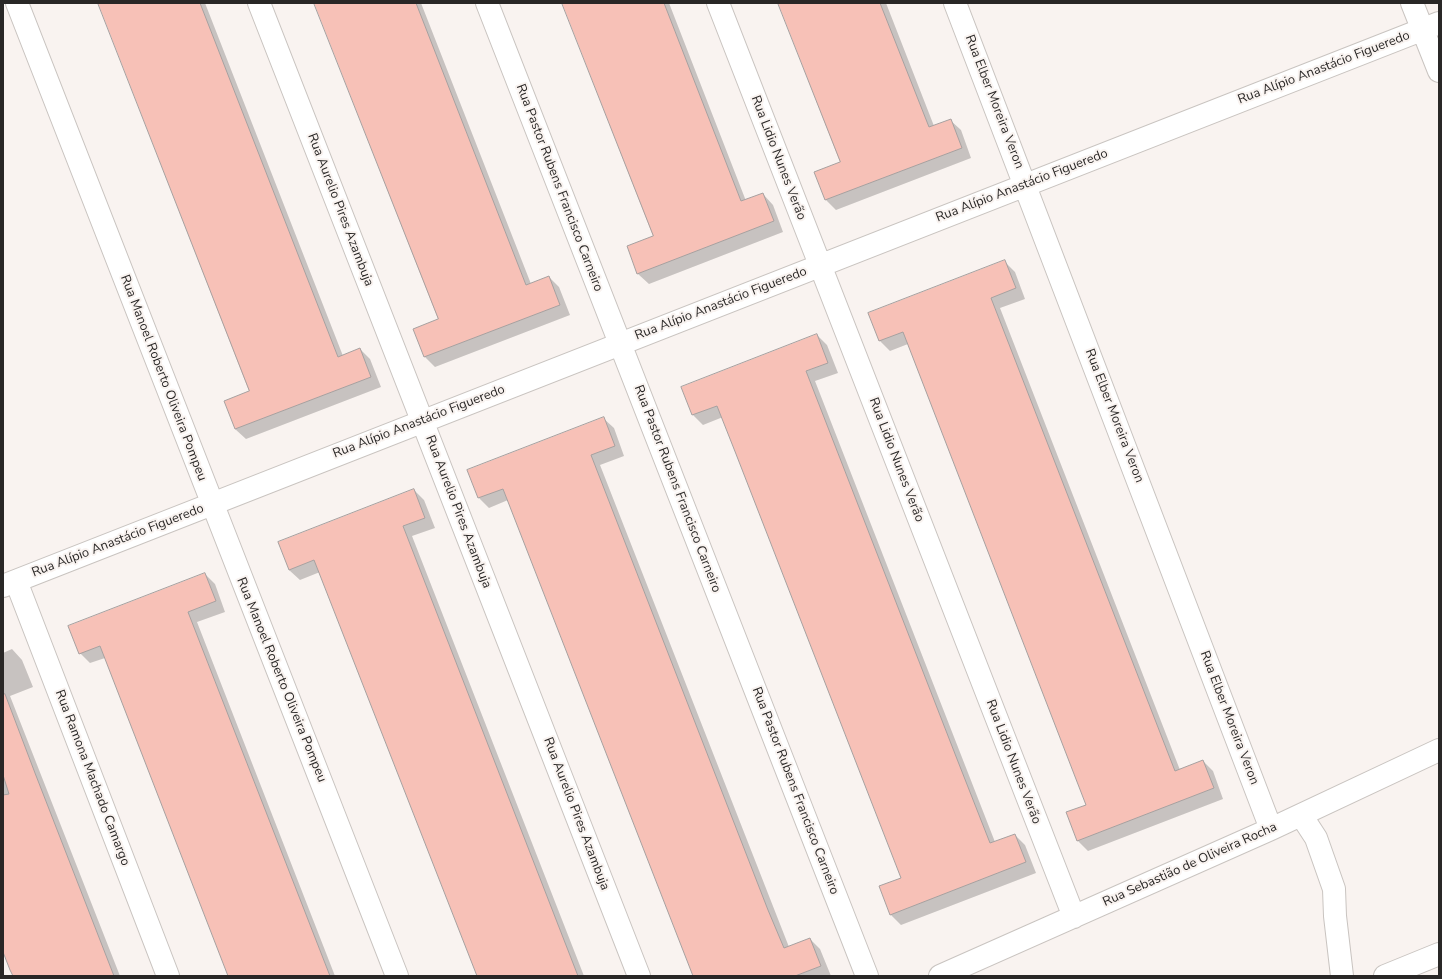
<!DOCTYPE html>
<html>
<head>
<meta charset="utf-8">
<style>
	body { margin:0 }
	#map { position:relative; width:1442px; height:979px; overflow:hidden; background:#f9f3f0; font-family:"Nunito Sans",sans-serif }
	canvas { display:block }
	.frame { position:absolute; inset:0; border:4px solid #292726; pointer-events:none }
</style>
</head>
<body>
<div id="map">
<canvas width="1442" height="979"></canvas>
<div class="frame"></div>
</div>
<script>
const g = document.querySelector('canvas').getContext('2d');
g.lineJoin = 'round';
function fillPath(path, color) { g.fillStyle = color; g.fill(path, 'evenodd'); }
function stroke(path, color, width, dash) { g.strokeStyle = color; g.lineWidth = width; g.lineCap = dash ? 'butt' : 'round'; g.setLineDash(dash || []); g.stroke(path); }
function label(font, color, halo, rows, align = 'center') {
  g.font = font + ' "Nunito Sans",sans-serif'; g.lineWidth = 4; g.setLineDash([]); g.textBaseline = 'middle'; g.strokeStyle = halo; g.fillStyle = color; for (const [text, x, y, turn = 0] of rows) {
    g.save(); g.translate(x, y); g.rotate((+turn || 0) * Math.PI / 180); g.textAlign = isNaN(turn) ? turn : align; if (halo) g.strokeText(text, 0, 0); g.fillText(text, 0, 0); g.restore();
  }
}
fillPath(new Path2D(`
	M99,3H205L343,356L360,349L370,359L381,387L246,439L235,429L251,391Z
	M315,3H421L531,284L549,277L559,287L570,315L435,367L425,357L414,329L439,320Z
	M563,3H669L746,201L763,194L773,205L783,232L649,284L638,274L628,246L655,236Z
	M779,3H886L934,126L950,120L961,130L971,158L836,210L826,200L841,162Z
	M1004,261L1015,272L1025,299L1000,308L1180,770L1203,761L1213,771L1223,799L1088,851L1078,841L1088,805L908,344L890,351L880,341L869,313Z
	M817,335L827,345L838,373L815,381L995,842L1015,835L1025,845L1036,873L901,925L891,915L903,878L723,417L703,425L693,415Z
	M603,418L614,428L624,456L600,465L789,947L810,939L820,949L831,976H694L508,500L489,508L479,498Z
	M414,490L424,500L435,528L412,536L584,976H478L320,572L300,580L289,570Z
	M205,574L215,584L225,612L197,622L335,976H229L105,658L90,663L80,653Z
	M12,649L22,660L33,687L10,696L120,976H14L3,949V653Z`), '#0003');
const building = new Path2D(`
	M98,3H200L338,357L360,348L371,377L235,429L224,401L249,391Z
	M314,3H416L526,285L549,276L560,305L424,357L413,329L438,319Z
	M562,3H664L741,201L763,193L774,221L637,274L627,246L653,236Z
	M778,3H880L929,127L951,119L962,148L825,200L814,172L840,162Z
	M1005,260L1016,288L991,298L1175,771L1203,760L1214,788L1077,841L1066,812L1086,805L903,332L879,341L868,313Z
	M817,334L828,363L806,371L957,759L990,843L1015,834L1026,862L890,915L879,886L901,878L736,454L717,406L692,415L681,387Z
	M604,417L615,446L591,455L768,910L784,948L810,938L821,966L795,976H693L503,489L478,498L467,470Z
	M414,489L425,518L403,526L578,976H477L314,560L289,570L278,542Z
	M205,573L216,601L188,612L330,976H228L100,646L79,654L68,626Z
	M5,694L35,773L114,976H13L10,970L3,952V795L9,794L3,775V695Z`);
fillPath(building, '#f7c1b7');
stroke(building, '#a6a09f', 1);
const minor = new Path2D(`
	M17,3L397,976
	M259,3L639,976
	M487,3L867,976
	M718,3L1074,917
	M955,3L1271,829
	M1412,3L1439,71
	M16,581L168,976
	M3,586L1439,23
	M1301,815L1316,838L1334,889L1335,916L1342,976
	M940,976L1271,829L1439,750
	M1385,976L1439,954`);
stroke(minor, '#c9c4c0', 24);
stroke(minor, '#fff', 22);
label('13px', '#292726', '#f9f3f0', [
	["Rua Alípio Anastácio Figueredo",1324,68,-21],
	["Rua Elber Moreira Veron",994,102,69],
	["Rua Lidio Nunes Verão",778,158,69],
	["Rua Alípio Anastácio Figueredo",1022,186,-21],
	["Rua Pastor Rubens Francisco Carneiro",559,188,69],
	["Rua Aurelio Pires Azambuja",340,210,69],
	["Rua Alípio Anastácio Figueredo",721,304,-21],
	["Rua Manoel Roberto Oliveira Pompeu",163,378,69],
	["Rua Elber Moreira Veron",1114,416,69],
	["Rua Alípio Anastácio Figueredo",419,422,-21],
	["Rua Lidio Nunes Verão",896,460,69],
	["Rua Pastor Rubens Francisco Carneiro",677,489,69],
	["Rua Aurelio Pires Azambuja",458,512,69],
	["Rua Alípio Anastácio Figueredo",118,541,-21],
	["Rua Manoel Roberto Oliveira Pompeu",281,680,68],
	["Rua Elber Moreira Veron",1229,718,69],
	["Rua Lidio Nunes Verão",1013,762,69],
	["Rua Ramona Machado Camargo",92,778,69],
	["Rua Pastor Rubens Francisco Carneiro",795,791,69],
	["Rua Aurelio Pires Azambuja",576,814,69],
	["Rua Sebastião de Oliveira Rocha",1190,865,-24]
]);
</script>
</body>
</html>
